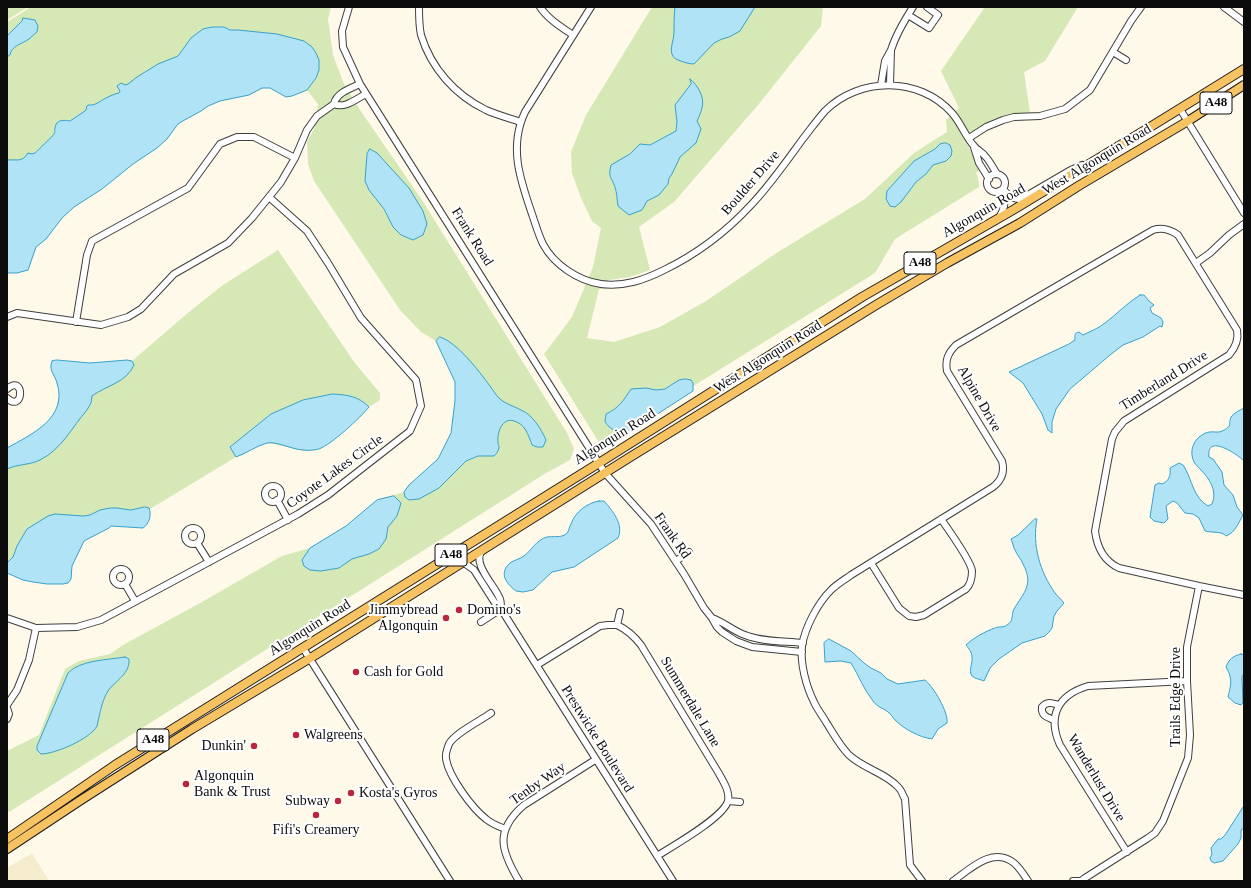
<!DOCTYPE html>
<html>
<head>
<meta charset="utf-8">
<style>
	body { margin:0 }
	#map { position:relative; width:1251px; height:888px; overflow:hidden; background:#fff9ea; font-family:Georgia,serif }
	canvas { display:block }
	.frame { position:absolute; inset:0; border:8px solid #0c0c0c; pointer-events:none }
</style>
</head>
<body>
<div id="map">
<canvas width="1251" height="888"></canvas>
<div class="frame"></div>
</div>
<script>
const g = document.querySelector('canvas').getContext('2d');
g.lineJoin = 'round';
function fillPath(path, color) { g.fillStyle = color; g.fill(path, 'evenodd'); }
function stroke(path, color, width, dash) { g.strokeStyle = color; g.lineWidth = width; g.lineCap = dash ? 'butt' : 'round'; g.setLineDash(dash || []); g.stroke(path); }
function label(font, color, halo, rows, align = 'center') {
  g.font = font + ' Georgia,serif'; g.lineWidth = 4; g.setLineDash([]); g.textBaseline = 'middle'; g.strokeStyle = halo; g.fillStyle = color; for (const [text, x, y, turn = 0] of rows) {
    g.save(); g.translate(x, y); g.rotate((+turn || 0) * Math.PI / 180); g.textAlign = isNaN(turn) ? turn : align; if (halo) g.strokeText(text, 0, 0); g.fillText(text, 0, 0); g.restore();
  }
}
fillPath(new Path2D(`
	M32,853L49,881H7V868Z`), '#f4eccc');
fillPath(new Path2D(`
	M7,7H28L7,20Z
	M31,7H331L328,19L333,55L344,84L358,107L422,200L567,433L574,449L570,460L546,473L9,812L7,809V751L39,735L65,669L79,661L110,654L123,645L202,602L282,556L310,548L346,526L377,500L404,492L409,485L438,459L451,433L455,401V382L445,359L436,341L421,332L400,310L314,181L308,164L307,142L315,127L318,104L307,90L292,96L286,97L276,90L266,87L262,88L249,95L220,101L208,106L201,111L181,122L178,124L167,139L157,148L133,164L102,189L74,207L62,218L46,239L36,247L28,270L17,273H7V22Z
	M652,7H823L821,26L758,105L674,202L639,227L650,270L630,277L608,280L607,289H599L587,338L614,342L660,327L706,301L778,252L865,199L914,153L947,132L946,120L959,108L941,71L985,7H1078L1045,61L1024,72L1030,113C999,113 989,121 963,137L971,151L975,161L980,170L976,173L978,178L979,187L895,239L875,273L600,444L544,354L572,317L593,267L601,228L592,221L581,198L572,173L571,152L586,115Z
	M278,250L354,362L380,393V400L369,407L359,418L330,442L319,449L304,451L269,443L255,447L243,455L236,457L150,509C151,516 149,524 143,528L111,526L109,528L84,541L72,566L71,579L68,583L63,584H47L33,582L23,580L7,573V448C27,437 50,428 57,405C59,397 60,391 57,383C55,375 48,370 52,361L90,363L127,360L132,361L189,312L223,285Z`), '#d5e8b5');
const water = new Path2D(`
	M675,7H755L740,31L729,37L722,39L714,43L694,64C689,64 683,62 678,60C666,55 674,42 674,32C674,24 674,16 675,7Z
	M23,18L35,20L38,26L37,32C34,34 32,37 29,39C22,44 11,46 10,55L7,57V36L22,21Z
	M213,27H224L230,30H238L277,34L304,41L312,47L316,53L319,60V70L316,78L307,90L292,96L286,97L270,88H262L249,95L220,101L208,106L201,111L181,122L178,124L167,139L157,148L133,164L102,189L74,207L62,218L46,239L36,247L28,270L17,273H7V160C16,159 22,163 28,153L32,154L35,153C38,150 52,137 54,134C56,130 54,132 55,128C56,119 64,120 70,121L85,111L87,108L86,107L88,105C95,106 100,101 106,98C110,96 114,94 119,93L120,91L117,86L121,83L125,85L128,84L137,77L158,64L178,56L191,38L203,29Z
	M690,79C698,85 705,98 702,108C701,112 699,117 697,121L701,129L696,143L680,157L672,174L669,178L668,184L659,195L647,201L642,210L629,215L618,206C617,200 617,193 615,187C611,176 608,178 611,165L630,154L640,144L650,145L676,131L677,122L675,105L691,84Z
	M946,143L950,145L952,151L951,156L946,161L933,165L926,174L916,182L901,202L895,207L890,206L886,199L887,191L914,161L935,149L940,144Z
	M370,149L377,153L409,188L423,211L427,224L423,235L413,240L401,235L393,227L384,209L369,190L365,181L367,154Z
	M1140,295H1144L1149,301L1154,305L1150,308L1152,313L1161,318L1163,322L1162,327L1160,326L1143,337L1123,345L1110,355L1070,389L1056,409L1052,422V433L1048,430L1042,414L1023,383L1009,372L1069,344L1075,340C1075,335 1074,333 1079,332L1083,335C1091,331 1099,328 1105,323C1117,314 1127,303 1140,295Z
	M440,337C458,343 478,370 490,386C493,390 496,395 499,398C505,404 514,406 521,410C533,415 541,429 546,440L543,447H537L532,445C528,434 525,424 514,421C502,417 497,433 498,442C498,446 499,444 499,448C498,452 496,454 494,456H478L466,461L439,488L419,499L409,500L405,497L404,492L409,485L438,459L451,433L455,401V382L436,341Z
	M57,360L90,363L127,360L132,361L134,365C126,383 107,385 92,396L91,403L87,410C72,427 62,449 40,460C30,465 18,464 7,469V448C32,434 68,418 57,383C55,375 48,370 52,361Z
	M686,379L691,380L693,383V391L625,435C619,433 607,428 605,421C605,419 606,416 606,414C619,408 623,401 631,389L646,388L656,390L665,389L679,380Z
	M333,394C348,395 358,396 369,407C360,418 332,444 319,449C315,450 308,451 304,450C293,450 277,441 267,443C256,446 247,453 236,457L230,447L271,414L303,400Z
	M1244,408V461C1237,454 1206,433 1209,457L1213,459L1222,472L1224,485L1233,495L1237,507L1243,515C1239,522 1235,533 1226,536C1222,531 1212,533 1205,531L1199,518L1193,514L1185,513L1177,503L1173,501L1166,506L1168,519L1164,523L1154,521L1150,517L1155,485L1159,483L1162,484C1169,481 1171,475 1170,468L1179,463L1183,465L1185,468C1192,481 1194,498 1208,506L1212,504C1217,492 1211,481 1202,471C1199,468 1196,465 1194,462C1189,452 1193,440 1202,435C1210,429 1217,434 1222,431C1233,426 1228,424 1231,417C1234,413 1240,410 1244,408Z
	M394,496L401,503L397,516L388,527L386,539L379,549L369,554L352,559L339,568L321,571L310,570L304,566L302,560L310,548L346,526L377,500Z
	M599,501H604C613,511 624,525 618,538L574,567L552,572L533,590L523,592L516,591C507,584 498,574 510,563C514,560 520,559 524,556C532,550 536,540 547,537C553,536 561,538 566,534C569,532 569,527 571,524C575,512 587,503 599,501Z
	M145,507L149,508C152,515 149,524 143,528L111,526L109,528L84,541L72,566L71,579L68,583L63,584H47L33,582L23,580L7,573V563L13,557L17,546L27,529L48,516L55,514L83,516L90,515L100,510L110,508H117L130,510Z
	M1035,519H1037C1032,545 1040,572 1055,593C1058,597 1061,599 1064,603L1057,611L1054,616L1052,628L1049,632L1045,636L1022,643L999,659L990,668L984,681C980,679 975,679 972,676C968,671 973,663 972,657C972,652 969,649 966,645C973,638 986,631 995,628C999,626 1003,628 1007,625C1014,621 1011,615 1014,609C1024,592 1034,585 1023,564C1021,559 1017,555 1015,550C1013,547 1013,543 1011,539L1018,535Z
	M829,639L851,651L864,663L871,668L881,673L887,679L898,684L925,680C933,686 949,713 947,723L938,729L932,739C919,737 906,730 896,721C893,718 891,714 888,712C882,707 878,708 873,701C864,690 859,676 851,663L841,661L825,662L824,643Z
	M1241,654L1244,655V673L1242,677L1243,703L1241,705L1235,703L1228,697C1231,684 1233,679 1226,667C1229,659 1233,656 1241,654Z
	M125,657L129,659C130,674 116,680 108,691C103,699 101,708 99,717C98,720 98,723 97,726C90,739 55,754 41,754L37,750V746L68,673C80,660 107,660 125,657Z
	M1244,806V828L1241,830V838L1238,844L1223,861L1214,863L1211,861L1210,858L1212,854L1211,848L1218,839H1221L1225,835Z`);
fillPath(water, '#b0e3f5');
stroke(water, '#38a1cb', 1);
const minor = new Path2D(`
	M349,7L342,31L343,47L360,84L605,473L651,524L684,574L704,608L712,618L717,627L722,632L736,641L752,647L802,652
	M419,7C419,16 419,26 421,35C431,68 455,95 486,110C497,115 509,118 521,122
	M540,7C548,19 561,27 573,35
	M591,7L525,112C508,148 521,182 533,217C536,226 539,236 543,244C554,265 579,281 601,284C624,287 644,280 664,270C697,254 726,232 751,205C770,185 786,162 802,140C810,130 817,120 825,111C859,77 919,76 952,113C961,123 965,136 974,146C977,150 982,152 985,156C990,161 993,168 997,174
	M1224,7L1244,22
	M908,15L929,28L938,15L927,7
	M891,50C896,34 904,21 913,7
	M1113,52L1126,60
	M881,85L885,61L891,50L890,85
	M334,104C345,109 356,99 366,94
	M1180,109L1244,213
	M969,138L986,127L1003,120L1014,117L1040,116L1065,109L1090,90L1131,21L1141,7
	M974,147L979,163L989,179
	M987 183a9 9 0 1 1 18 0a9 9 0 1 1-18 0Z
	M1003,189C1008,195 1013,200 1021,199L1069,171L1082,165
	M999,218C1005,206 1007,204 999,191
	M1196,263L1210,253L1229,235L1244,224
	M7,317L17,313L101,325L128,317L141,309L174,274L228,243L252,218L281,182L295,158L307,130L317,116L334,104C336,93 351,88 360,84
	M76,322L87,255L92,241L188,188L220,144L237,137H254L295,158
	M7,389C25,373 24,414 7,398
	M265 494a8 8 0 1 1 16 0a8 8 0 1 1-16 0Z
	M277,500L288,520
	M185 536a8 8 0 1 1 16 0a8 8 0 1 1-16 0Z
	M197,543L209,562
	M482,551C471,563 496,587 500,599C501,602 501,606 501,609
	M676,561L689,552
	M463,562L474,570L495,603L501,609L673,881
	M871,563L899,608L909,616L916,617L924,615L966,589C970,585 972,578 972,571C971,561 948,529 941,519
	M113 577a8 8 0 1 1 16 0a8 8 0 1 1-16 0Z
	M125,584L135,601
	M620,612L617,625C628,630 634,636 641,645L718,772C723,781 730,791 728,801C723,818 673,846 657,856
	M7,618L36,628L77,627L101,620L298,514L328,495L410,431L421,406L416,380L361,318L328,263L307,231L269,197
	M712,618C724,622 733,631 745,635C763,642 784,641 803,643
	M481,622L501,609
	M303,648L450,881
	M537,665L600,626L608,625H617
	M7,705L17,690L29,660L36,628
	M7,708L9,714L7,719
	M491,713C480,721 455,733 449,744C447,749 445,754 446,759C449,777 472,808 486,819C492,824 498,826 505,829
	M1054,720C1047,717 1041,716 1042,707C1047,701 1052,703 1059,705
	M728,801L740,802
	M1127,852L1060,745C1047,716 1058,695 1088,686L1187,681
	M519,881C501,851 494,831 524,805L595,760
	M922,881L910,865L905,799C903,796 902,791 899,788C886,773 864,769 849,755C840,746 833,733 826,722C822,715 817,709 814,702C806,686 800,663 802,646C805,627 818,603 831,590C837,584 844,580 851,575L993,487C1002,480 1005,472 1002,461L947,371C945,360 948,353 956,345L1153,230C1162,227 1171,230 1178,235L1237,330C1239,340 1235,348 1229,355L1124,421L1115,432L1112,439L1095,531C1097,547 1104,561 1119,568L1199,586L1244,595
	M953,881C970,869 993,846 1014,863C1020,868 1024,875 1028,881
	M1073,881H1081L1085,878L1148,838L1155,833L1163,821L1188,758L1190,735L1187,681V647L1199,586`);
const major = new Path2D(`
	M7,839L115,765L599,463L862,297L1013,210L1155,124L1244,69
	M7,849L81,800L192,729L317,654L627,459L876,305L947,263L1020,223L1080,185L1188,121L1244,85`);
stroke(minor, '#3f3f3f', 8);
stroke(major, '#1d1d1d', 10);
stroke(minor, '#fff', 6);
stroke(major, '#f7c362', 8);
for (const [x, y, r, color] of [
	[459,610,4,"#ba263d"],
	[446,618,4,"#ba263d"],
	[356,672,4,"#ba263d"],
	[296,735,4,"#ba263d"],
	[254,746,4,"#ba263d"],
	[186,784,4,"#ba263d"],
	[351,793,4,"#ba263d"],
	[338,801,4,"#ba263d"],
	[316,815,4,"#ba263d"]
]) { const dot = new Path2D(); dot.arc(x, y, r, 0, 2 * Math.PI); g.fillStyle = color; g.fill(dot); stroke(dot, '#fff', 1.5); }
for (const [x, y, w] of [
	[1216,103,32],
	[920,263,32],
	[451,555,32],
	[153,740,32]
]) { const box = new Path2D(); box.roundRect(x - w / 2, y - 11, w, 22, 3); g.fillStyle = '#fff'; g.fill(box); stroke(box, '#0c0c0c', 1); }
label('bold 13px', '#0c0c0c', null, [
	["A48",1216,103],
	["A48",920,263],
	["A48",451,555],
	["A48",153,740]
]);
label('14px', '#0c0c0c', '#fff', [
	["West Algonquin Road",1097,160,-31],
	["Boulder Drive",751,183,-49],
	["Algonquin Road",984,211,-30],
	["Frank Road",472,237,58],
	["West Algonquin Road",768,357,-32],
	["Timberland Drive",1164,381,-32],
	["Alpine Drive",979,399,60],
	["Algonquin Road",615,437,-32],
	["Coyote Lakes Circle",335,472,-36],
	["Frank Rd",672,536,55],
	["Algonquin Road",310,628,-32],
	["Trails Edge Drive",1176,697,-90],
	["Summerdale Lane",690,702,59],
	["Prestwicke Boulevard",597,739,58],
	["Wanderlust Drive",1096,778,59],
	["Tenby Way",538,784,-35]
]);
label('14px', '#0c0c0c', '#fff', [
	["Jimmybread",438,610,"right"],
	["Algonquin",438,626,"right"],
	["Domino's",467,610],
	["Cash for Gold",364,672],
	["Walgreens",304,735],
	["Dunkin'",246,746,"right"],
	["Algonquin",194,776],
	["Bank & Trust",194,792],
	["Kosta's Gyros",359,793],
	["Subway",330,801,"right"],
	["Fifi's Creamery",316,830,"center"]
], 'left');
</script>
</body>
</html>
